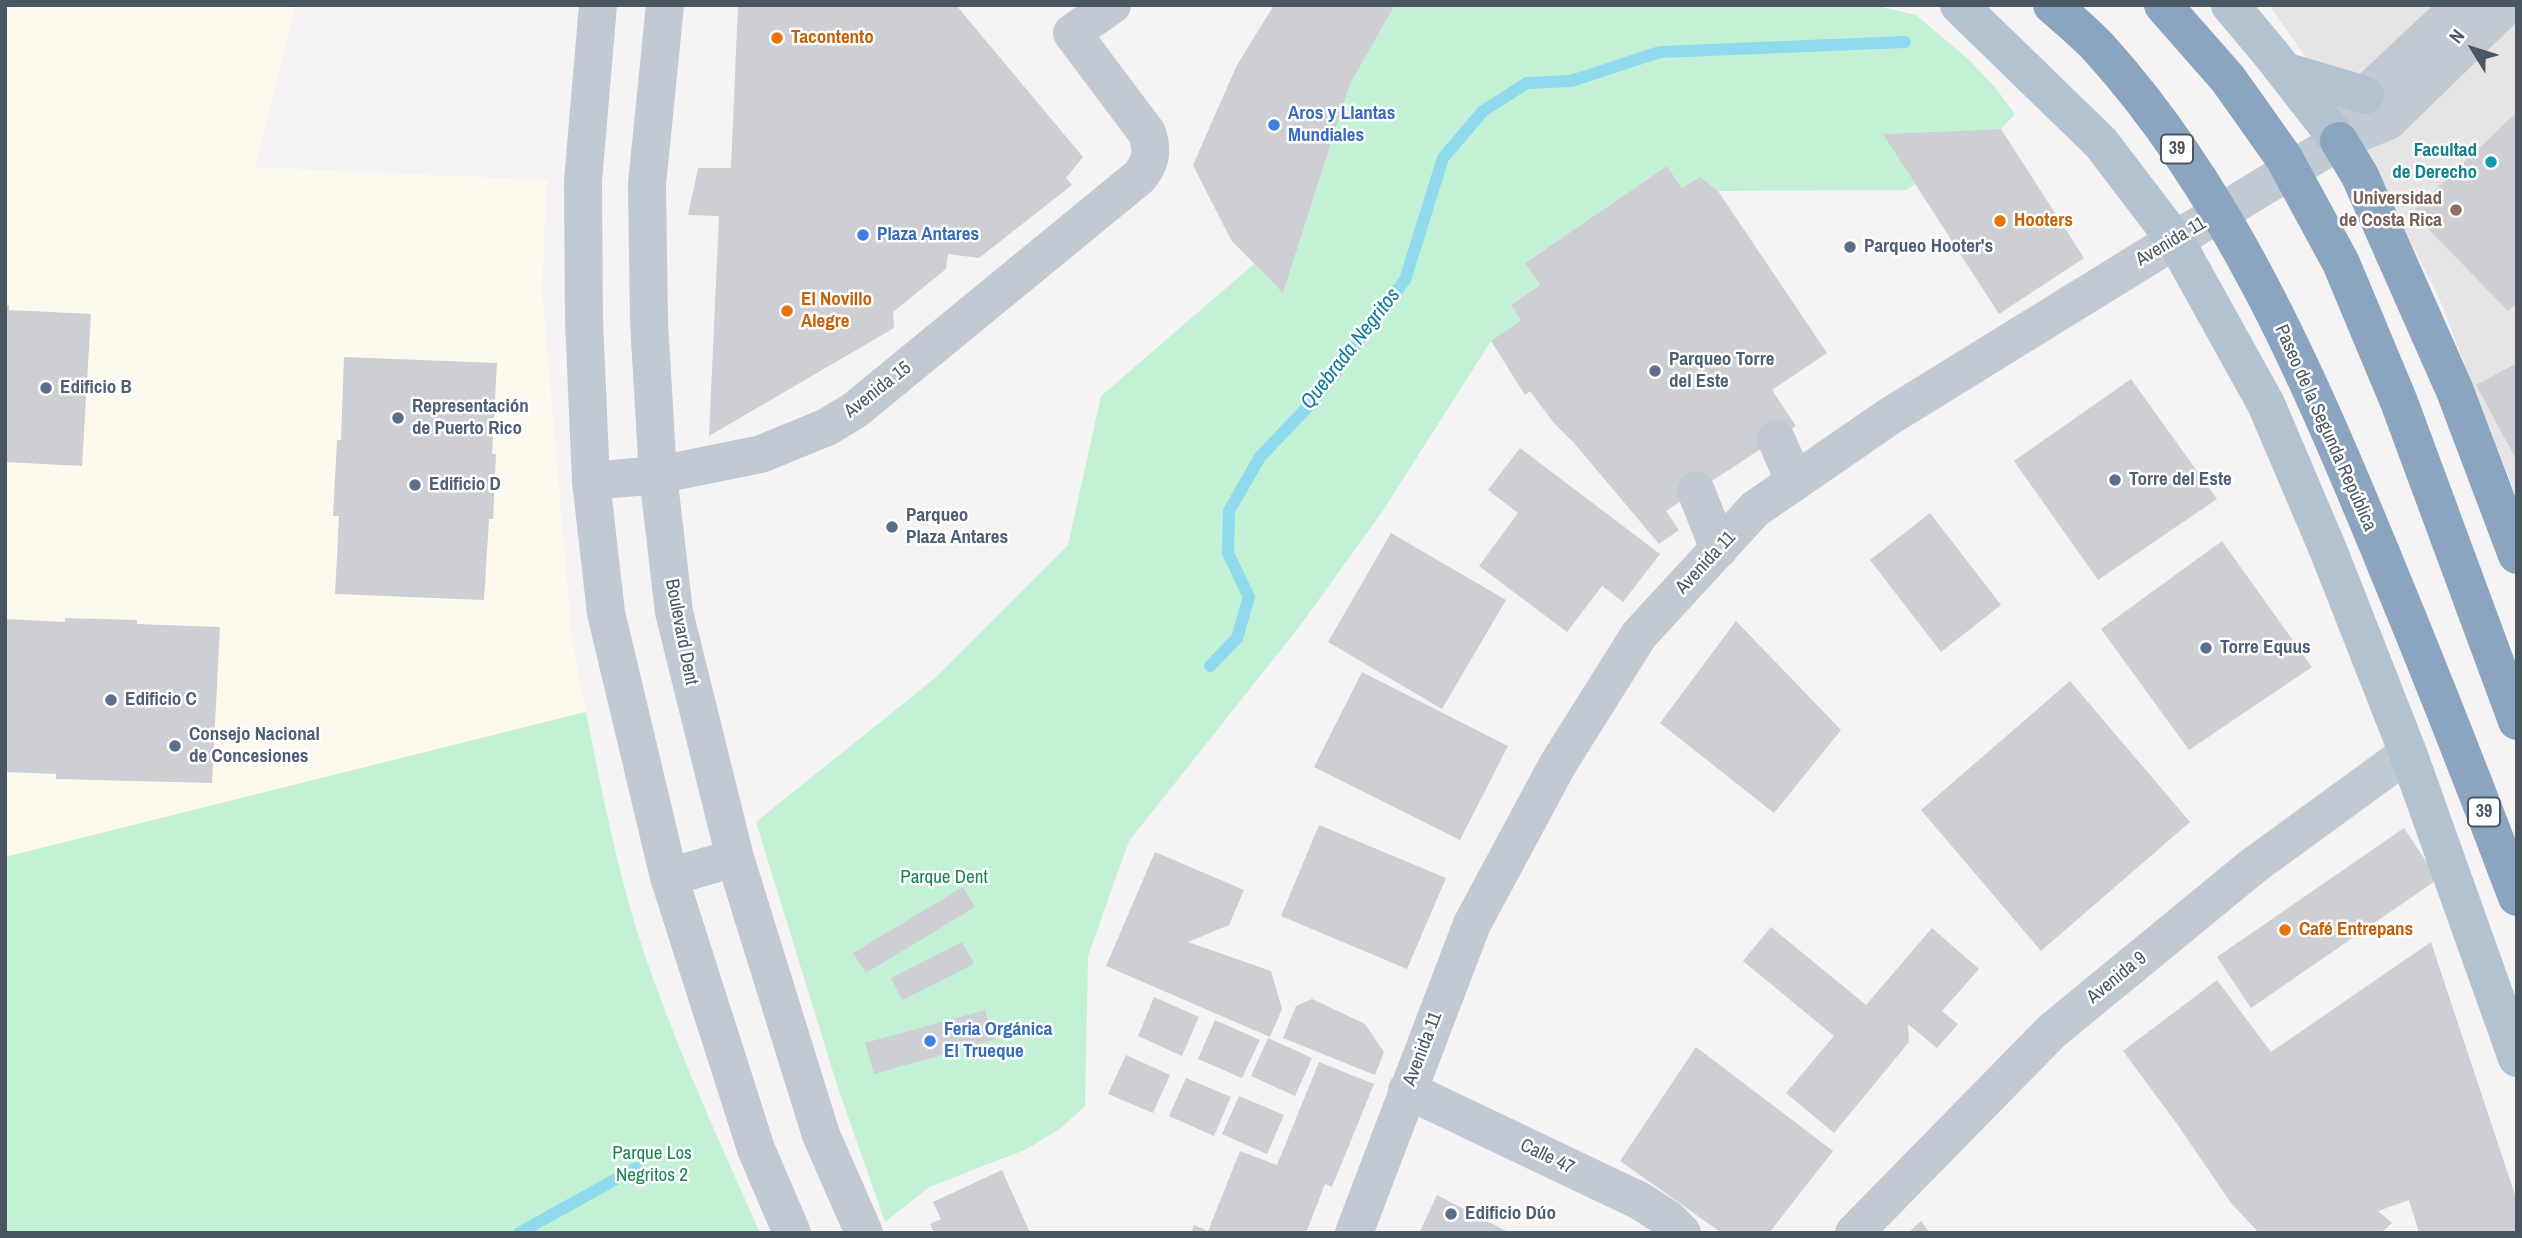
<!DOCTYPE html>
<html>
<head>
<meta charset="utf-8">
<style>
	body { margin:0 }
	#map { position:relative; width:2522px; height:1238px; overflow:hidden; background:#f5f3f3; font-family:"Archivo Narrow",sans-serif }
	canvas { display:block }
	.frame { position:absolute; inset:0; border:7px solid #4a5661; pointer-events:none }
	.north { position:absolute; left:2438px; top:14px; width:70px; height:70px; -webkit-text-stroke:5px #fff; paint-order:stroke; rotate:308deg; font-size:19px; font-weight:700; line-height:28px; text-align:center; color:#4a5661 }
	.north::after { content:''; display:block; margin:auto; width:24px; height:32px; background:#4a5661; clip-path:polygon(50% 0,100% 100%,50% 72%,0 100%) }
</style>
</head>
<body>
<div id="map">
<canvas width="2522" height="1238"></canvas>
<div class="frame"></div>
<div class="north">N</div>
</div>
<script>
const g = document.querySelector('canvas').getContext('2d');
g.lineJoin = 'round';
function fillPath(path, color) { g.fillStyle = color; g.fill(path, 'evenodd'); }
function stroke(path, color, width, dash) { g.strokeStyle = color; g.lineWidth = width; g.lineCap = dash ? 'butt' : 'round'; g.setLineDash(dash || []); g.stroke(path); }
function label(font, color, halo, rows, align = 'center') {
  g.font = font + ' "Archivo Narrow",sans-serif'; g.lineWidth = 5; g.setLineDash([]); g.textBaseline = 'middle'; g.strokeStyle = halo; g.fillStyle = color; for (const [text, x, y, turn = 0] of rows) {
    g.save(); g.translate(x, y); g.rotate((+turn || 0) * Math.PI / 180); g.textAlign = isNaN(turn) ? turn : align; if (halo) g.strokeText(text, 0, 0); g.fillText(text, 0, 0); g.restore();
  }
}
fillPath(new Path2D(`
	M5,5H295L255,167L547,180L542,288L572,639L586,712L5,857Z`), '#fdf9ef');
fillPath(new Path2D(`
	M2269,5H2517V498L2439,298L2351,122Z`), '#e6e4e5');
fillPath(new Path2D(`
	M1395,5H1874L1916,15L1968,59L1994,86L2015,114L2001,129L1884,134L1915,184L1906,190L1718,191L1700,177L1682,188L1667,166L1525,263L1540,285L1511,305L1521,320L1491,341L1382,512L1299,627L1129,841L1088,956L1085,1106L1061,1128L1027,1149L929,1187L885,1222L838,1088L756,822L935,678L1068,545L1101,396L1254,264L1283,292L1350,84Z
	M586,712C604,803 622,894 654,981C685,1067 723,1150 760,1233H5V857Z`), '#c3f1d5');
stroke(new Path2D(`
	M1210,666L1237,638L1249,597L1228,553L1229,511L1260,457L1317,397L1405,280L1443,158L1483,111L1527,83L1571,81L1660,52L1905,42
	M519,1233L636,1168`), '#90daee', 12);
fillPath(new Path2D(`
	M738,5H956L1083,157L1066,178L1072,185L979,258L948,254L946,269L893,312L894,328L709,436L719,216L688,215L698,168H731Z
	M1274,5H1395L1350,84L1283,293L1231,240L1193,165L1237,65Z
	M2517,112V303L2508,311L2412,212Z
	M2001,129L2084,258L1999,314L1883,134Z
	M1667,166L1682,188L1700,177L1718,191L1827,353L1772,390L1796,426L1666,511L1679,530L1659,544L1574,443L1553,422L1530,391L1525,395L1491,341L1521,320L1511,305L1540,285L1525,263Z
	M5,305H9V310L91,314L82,466L5,462Z
	M344,357L497,363L492,454H496L493,519H489L484,600L335,594L339,516H333L337,440H341Z
	M2517,363V461L2476,385Z
	M2131,379L2217,499L2098,580L2014,461Z
	M1520,448L1660,554L1623,602L1602,586L1567,632L1479,566L1518,513L1488,490Z
	M1930,513L2001,605L1941,652L1870,560Z
	M1391,533L1506,600L1442,709L1328,642Z
	M2222,541L2312,667L2189,750L2101,629Z
	M65,618L137,620V624L220,627L212,783L56,779V774L5,772V619L65,622Z
	M1736,621L1841,730L1774,813L1660,723Z
	M1362,672L1508,746L1460,840L1314,767Z
	M2070,681L2190,822L2041,951L1921,810Z
	M1319,825L1446,878L1407,969L1281,916Z
	M2404,828L2438,879L2251,1008L2217,957Z
	M1155,852L1244,890L1229,925L1188,942L1271,971L1282,1009L1270,1037L1106,966Z
	M963,887L975,907L866,973L853,953Z
	M1771,927L1866,1005L1932,928L1979,969L1942,1011L1958,1024L1937,1048L1908,1024L1909,1042L1834,1133L1786,1093L1834,1036L1743,961Z
	M962,942L974,964L902,1000L891,978Z
	M2431,942L2517,1201V1233H2419L2409,1200L2378,1211L2392,1223L2381,1233H2259L2231,1203L2177,1124L2123,1051L2217,980L2271,1052Z
	M1154,997L1199,1017L1182,1056L1138,1036Z
	M1312,999L1365,1024L1384,1052L1375,1075L1283,1038L1296,1006Z
	M985,1010L994,1040L874,1074L865,1043Z
	M1215,1020L1260,1040L1242,1078L1198,1059Z
	M1268,1038L1312,1058L1295,1096L1251,1076Z
	M1696,1047L1833,1151L1769,1233H1722L1620,1161Z
	M1126,1055L1170,1075L1153,1113L1108,1094Z
	M1319,1062L1374,1084L1332,1187L1325,1184L1306,1233H1191L1194,1225L1208,1231L1240,1151L1277,1165Z
	M1186,1078L1231,1097L1214,1136L1169,1116Z
	M1239,1096L1284,1115L1267,1154L1222,1134Z
	M1002,1170L1030,1233H934L930,1224L941,1219L933,1202Z
	M1437,1195L1510,1233H1419Z
	M1921,1221L1930,1233H1908Z`), '#cdcfd5');
stroke(new Path2D(`
	M598,5L583,181L584,321L591,481L606,613L669,877L756,1149L792,1233
	M665,5L647,184L649,322L658,475L674,612L735,858L821,1135L864,1233
	M2348,124L2365,95L2461,5
	M1776,439L1795,482
	M591,481L658,475L761,454L827,427L855,410L1139,177C1151,163 1153,151 1147,133L1072,33L1112,5
	M1696,491L1719,549
	M669,877L735,858
	M1407,1090L1640,1201L1668,1219L1682,1233
	M1354,1233L1472,924L1558,764L1639,635L1755,509L1890,416L2175,240L2339,141L2388,121L2507,5
	M1854,1233L2052,1031L2253,866L2408,753`), '#c1cad2', 38);
stroke(new Path2D(`
	M1959,5L2101,143L2175,240L2266,404L2329,552L2408,753L2517,1058
	M2230,5L2271,54L2339,141
	M2284,71L2365,95`), '#b3c2d1', 38);
stroke(new Path2D(`
	M2052,5C2068,19 2085,33 2099,48C2228,190 2307,374 2379,548C2427,664 2473,780 2517,897
	M2163,5L2228,79L2284,158L2341,263L2399,402L2517,721
	M2339,141L2360,176L2455,391L2517,555`), '#8ba5c1', 38);
for (const [x, y, r, color] of [
	[777,38,7,"#e8710a"],
	[1274,125,7,"#3f7fe0"],
	[2491,162,7,"#0f9aa8"],
	[2456,210,7,"#8d6e63"],
	[2000,221,7,"#e8710a"],
	[863,235,7,"#3f7fe0"],
	[1850,247,7,"#5c6f8a"],
	[787,311,7,"#e8710a"],
	[1655,371,7,"#5c6f8a"],
	[46,388,7,"#5c6f8a"],
	[398,418,7,"#5c6f8a"],
	[2115,480,7,"#5c6f8a"],
	[415,485,7,"#5c6f8a"],
	[892,527,7,"#5c6f8a"],
	[2206,648,7,"#5c6f8a"],
	[111,700,7,"#5c6f8a"],
	[175,746,7,"#5c6f8a"],
	[2285,930,7,"#e8710a"],
	[930,1041,7,"#3f7fe0"],
	[1451,1214,7,"#5c6f8a"]
]) { const dot = new Path2D(); dot.arc(x, y, r, 0, 2 * Math.PI); g.fillStyle = color; g.fill(dot); stroke(dot, '#fff', 2.5); }
for (const [x, y, w] of [
	[2177,149,32],
	[2484,812,32]
]) { const box = new Path2D(); box.roundRect(x - w / 2, y - 14.5, w, 29, 5); g.fillStyle = '#fff'; g.fill(box); stroke(box, '#4a5661', 2); }
label('bold 18px', '#4a5661', null, [
	["39",2177,149],
	["39",2484,812]
]);
label('bold 19px', '#c56008', '#fff', [
	["Tacontento",791,38],
	["Hooters",2014,221],
	["El Novillo",801,300],
	["Alegre",801,322],
	["Café Entrepans",2299,930]
], 'left');
label('bold 19px', '#366cbe', '#fff', [
	["Aros y Llantas",1288,114],
	["Mundiales",1288,136],
	["Plaza Antares",877,235],
	["Feria Orgánica",944,1030],
	["El Trueque",944,1052]
], 'left');
label('bold 19px', '#0d838f', '#fff', [
	["Facultad",2477,151],
	["de Derecho",2477,173]
], 'right');
label('bold 19px', '#785e54', '#fff', [
	["Universidad",2442,199],
	["de Costa Rica",2442,221]
], 'right');
label('19px', '#4a5661', '#fff', [
	["Avenida 11",2171,242,-31],
	["Avenida 15",878,390,-38],
	["Paseo de la Segunda República",2325,428,66],
	["Avenida 11",1706,563,-47],
	["Boulevard Dent",681,632,79],
	["Avenida 9",2117,978,-39],
	["Avenida 11",1423,1049,-69],
	["Calle 47",1547,1157,26]
]);
label('bold 19px', '#4e5e75', '#fff', [
	["Parqueo Hooter's",1864,247],
	["Parqueo Torre",1669,360],
	["del Este",1669,382],
	["Edificio B",60,388],
	["Representación",412,407],
	["de Puerto Rico",412,429],
	["Torre del Este",2129,480],
	["Edificio D",429,485],
	["Parqueo",906,516],
	["Plaza Antares",906,538],
	["Torre Equus",2220,648],
	["Edificio C",125,700],
	["Consejo Nacional",189,735],
	["de Concesiones",189,757],
	["Edificio Dúo",1465,1214]
], 'left');
label('19px', '#17864f', '#fff', [
	["Parque Dent",944,878],
	["Parque Los",652,1154],
	["Negritos 2",652,1176]
]);
label('italic 21px', '#0c7c9b', '#fff', [
	["Quebrada Negritos",1351,349,-52]
]);
</script>
</body>
</html>
